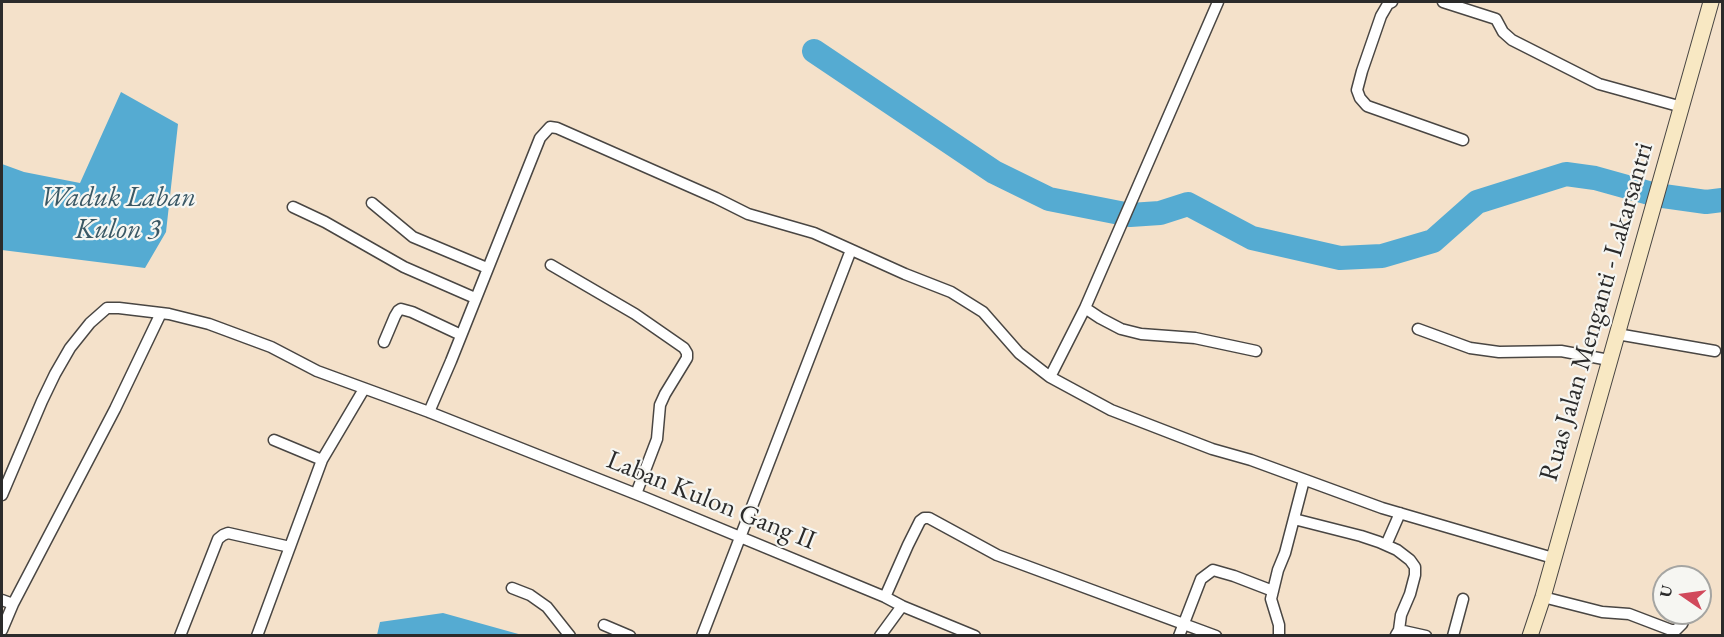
<!DOCTYPE html>
<style>
body{margin:0}
#map{position:relative;width:1724px;height:637px;overflow:hidden;background:#f4e1ca;font-family:"EB Garamond",serif}
canvas{display:block}
.frame{position:absolute;inset:0;border:3px solid #2b2b2b;pointer-events:none}
.north{position:absolute;left:1652px;top:565px;width:60px;height:60px;box-sizing:border-box;background:#f6f6f2;border:2px solid #a5a5a2;border-radius:50%;rotate:283deg;font-size:16px;font-weight:700;line-height:24px;text-align:center;color:#2b2b2b}
.north::after{content:'';display:block;margin:auto;width:21px;height:27px;background:#d1495b;clip-path:polygon(50% 0,100% 100%,50% 72%,0 100%)}
</style>
<div id="map">
<canvas width="1724" height="637"></canvas>
<div class="frame"></div>
<div class="north">U</div>
</div>
<script>
const context = document.querySelector('canvas').getContext('2d');
context.lineJoin = 'round';
function fillPath(path, color) { context.fillStyle = color; context.fill(path, 'evenodd'); }
const poly = rows => new Path2D(rows.map(r => 'M' + r).join(''));
function strokePath(path, color, width, dash) { context.strokeStyle = color; context.lineWidth = width; context.lineCap = dash ? 'butt' : 'round'; context.setLineDash(dash || []); context.stroke(path); }
function drawText(font, color, halo, rows, align = 'center') {
  context.font = font + ' "EB Garamond",serif'; context.lineWidth = 4.5; context.setLineDash([]); context.textBaseline = 'middle'; context.strokeStyle = halo; context.fillStyle = color; for (const [text, x, y, turn = 0] of rows) {
    context.save(); context.translate(x, y); context.rotate((+turn || 0) * Math.PI / 180); context.textAlign = isNaN(turn) ? turn : align; if (halo) context.strokeText(text, 0, 0); context.fillText(text, 0, 0); context.restore();
  }
}
fillPath(poly([
 [121,92,178,124,166,232,145,268,2,250,2,164,24,172,80,183],
 [443,613,522,635,377,635,380,622]
]), '#55abd2');
strokePath(poly([
 [814,51,994,172,1049,199,1130,215,1160,213,1188,204,1252,238,1340,258,1382,256,1433,241,1477,202,1566,174,1595,178,1656,195,1706,202,1722,200]
]), '#55abd2', 24);
const street = poly([
 [1392,2,1388,4,1381,16,1362,71,1357,90,1360,98,1367,106,1463,140],
 [1443,2,1496,19,1503,32,1512,40,1599,84,1682,107],
 [372,203,413,237,487,268],
 [293,207,325,222,404,267,475,298],
 [551,265,635,314,684,348,687,353,687,358,665,394,660,405,657,439,636,494],
 [1085,308,1100,318,1121,329,1141,334,1195,338,1256,351],
 [1418,329,1470,348,1499,352,1561,351,1609,360],
 [1617,334,1715,351],
 [384,342,395,316,398,311,401,309,412,312,461,335],
 [1050,377,1085,308,1218,2],
 [429,412,451,361,540,138,550,127,557,128,716,198,748,214,814,233,905,274,951,292,983,312,1019,353,1050,377,1111,410,1212,449,1251,460,1382,508,1553,558],
 [274,440,322,460],
 [2,495,42,401,55,374,70,348,90,323,107,308,119,308,169,314,209,324,271,347,317,371,429,412,646,498,885,597,902,606,975,636],
 [1294,519,1361,536,1379,542,1397,550,1410,560,1415,567,1415,575,1410,594,1401,615,1399,630],
 [1386,545,1400,513],
 [512,588,530,595,547,607,570,636],
 [885,597,908,545,920,521,924,518,929,518,997,555,1216,636],
 [1543,597,1602,612,1629,614,1671,630,1676,630,1682,624,1687,613],
 [2,600,13,604],
 [604,625,630,636],
 [2,630,13,604,115,409,161,313],
 [1396,635,1399,630,1426,636],
 [180,636,218,539,223,535,228,533,290,547],
 [257,636,322,460,364,389],
 [702,636,851,250],
 [880,636,902,606],
 [1179,636,1201,579,1213,570,1234,576,1273,591],
 [1279,636,1279,625,1271,599,1278,570,1285,553,1304,480],
 [1453,636,1463,599]
]);
const secondary = poly([
 [1530,636,1543,597,1711,2]
]);
strokePath(street, '#494643', 13);
strokePath(secondary, '#494643', 17);
strokePath(street, '#fff', 10);
strokePath(secondary, '#f8e8c3', 15);
drawText('27px', '#2b2b2b', '#f6f6f2', [
 ["Ruas Jalan Menganti - Lakarsantri",1597,312,-74],
 ["Laban Kulon Gang II",711,501,22]
]);
drawText('italic 28px', '#3a5865', '#f6f6f2', [
 ["Waduk Laban",118,198],
 ["Kulon 3",118,230]
]);
</script>
